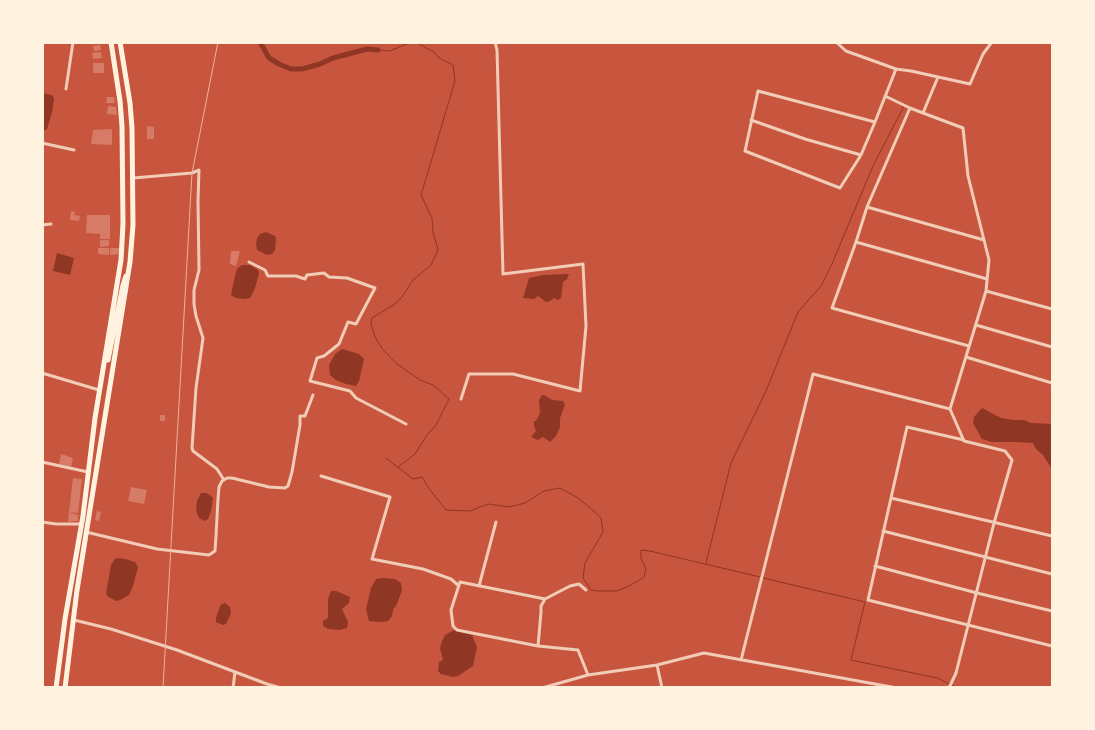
<!DOCTYPE html>
<style>
body{margin:0}
#map{position:relative;width:1095px;height:730px;overflow:hidden;background:#c8553d;font-family:"Public Sans",sans-serif}
canvas{display:block}
.frame{position:absolute;inset:0;border:44px solid #fff3e0;pointer-events:none}
</style>
<div id="map">
<canvas width="1095" height="730"></canvas>
<div class="frame"></div>
</div>
<script>
const context = document.querySelector('canvas').getContext('2d');
context.lineJoin = 'round';
function fillPath(path, color) { context.fillStyle = color; context.fill(path, 'evenodd'); }
const poly = rows => new Path2D(rows.map(r => 'M' + r).join(''));
function strokePath(path, color, width, dash) { context.strokeStyle = color; context.lineWidth = width; context.lineCap = dash ? 'butt' : 'round'; context.setLineDash(dash || []); context.stroke(path); }
fillPath(poly([
 [43,93,51,95,53,96,54,100,52,112,47,129,43,131],
 [266,232,275,236,276,239,275,250,272,254,267,255,257,250,256,243,257,238,260,234],
 [57,253,74,258,70,275,53,271],
 [242,265,250,265,258,270,259,274,254,291,250,298,245,299,236,298,231,295,235,276,237,269],
 [569,274,567,279,563,282,561,298,558,300,554,298,550,301,546,302,538,296,534,299,523,298,529,278,543,275],
 [342,349,359,354,364,359,359,381,356,386,346,384,336,380,330,375,329,365,335,354],
 [542,395,544,395,552,400,563,401,565,405,560,418,560,427,556,436,550,442,543,437,538,440,531,437,536,431,534,426,534,421,536,421,540,413,539,400],
 [982,408,1001,418,1013,420,1024,420,1031,423,1052,424,1052,469,1043,455,1036,449,1033,443,1016,442,992,442,982,439,973,423,974,417],
 [201,493,206,493,210,495,213,498,211,511,208,519,205,521,199,518,196,510,197,501],
 [118,558,125,559,135,562,138,567,133,586,129,595,120,600,116,601,107,596,106,593,111,565,115,559],
 [384,578,395,579,401,583,402,590,397,604,393,610,392,616,388,621,381,622,369,621,366,609,371,588,376,579],
 [331,591,336,591,350,597,349,603,342,609,348,622,347,628,340,630,328,629,323,626,323,621,328,618,328,599],
 [225,603,230,607,231,613,226,624,223,625,216,622,216,618,220,606,222,604],
 [454,630,472,635,477,647,473,666,458,676,453,677,441,674,438,671,439,662,443,660,440,648,442,641,445,635]
]), '#8f3625');
strokePath(poly([
 [378,50,390,51,406,44,417,43,434,52,439,58,453,65,455,81,421,195,432,218,433,232,438,250,431,265,413,280,402,297,395,304,372,318,371,324,375,337,383,350,397,364,420,380,433,385,449,399,436,425,427,435,415,454,398,467],
 [386,458,413,479,422,477,430,490,446,510,470,511,488,504,509,507,525,503,544,491,560,488,578,498,595,512,601,518,603,532,585,563,583,578,591,590,598,591,617,591,631,585,644,577,646,569,641,558,641,550,650,551,760,577],
 [706,563,731,463,766,391,798,312,821,286,832,264,873,166,904,106],
 [763,578,865,602,851,660,937,678,958,688]
]), '#8f3625', 1);
strokePath(poly([
 [260,42,269,58,279,64,291,69,302,69,320,64,333,58,367,49,378,50]
]), '#8f3625', 5);
fillPath(poly([
 [100,45,101,50,94,51,93,46],
 [101,52,102,58,93,59,92,53],
 [93,63,104,63,104,73,93,73],
 [107,97,114,97,115,103,106,103],
 [108,106,116,107,117,115,107,114],
 [147,126,154,127,154,139,147,139],
 [112,129,112,145,91,144,93,130],
 [71,211,75,212,74,215,80,216,79,221,70,220],
 [87,215,110,215,110,239,100,239,100,234,86,233],
 [100,240,109,240,109,246,100,247],
 [98,248,109,248,109,255,98,254],
 [110,248,119,248,119,254,110,255],
 [231,251,240,251,236,266,230,264],
 [160,415,165,415,165,421,160,421],
 [61,454,73,458,71,467,59,464],
 [73,478,82,479,78,513,69,512],
 [131,487,147,490,144,504,128,501],
 [97,511,101,512,99,521,95,520],
 [69,512,78,515,78,521,68,522]
]), '#d67c66');
strokePath(poly([
 [836,42,846,51,896,69,875,122,758,91,745,151,840,188,861,155,875,122],
 [896,69,911,71,970,84,983,54,992,42],
 [938,77,923,113,910,108,867,207,856,242,832,308,969,346],
 [66,89,73,42],
 [885,96,910,108],
 [923,113,963,128,968,176,989,260,986,291],
 [751,120,805,139,861,155],
 [42,143,74,150],
 [133,178,192,173,199,170,198,201,199,270,194,290,194,304,196,316,203,338,196,388,192,448,193,451,217,469,224,480],
 [867,207,984,240],
 [42,225,51,224],
 [856,242,987,279],
 [249,262,265,270,268,276,296,276,305,279,307,275,324,273,329,277,347,278,375,288,356,324,348,322,339,344,324,356,317,358,310,381,350,391,356,398,406,424],
 [976,325,1052,347],
 [966,357,1052,383],
 [42,373,99,390],
 [461,399,469,374,513,374,580,391,586,326,583,264,503,274,497,50,495,42],
 [964,440,907,427,868,600,1052,646],
 [42,462,88,472],
 [321,476,390,497,372,559,423,569,451,579,459,586],
 [891,498,1052,536],
 [42,522,56,524,81,524],
 [883,531,1052,574],
 [86,532,157,549,209,555,215,551,216,536,218,499,219,487,222,481,227,478,232,478,269,487,285,488,288,486,292,472,300,425,300,416,305,416,313,395],
 [875,566,977,593,1052,611],
 [479,586,496,522],
 [545,599,460,582,451,610,453,626,457,630,538,646,578,650,588,675],
 [74,620,111,629,177,650,267,684,281,688],
 [538,646,541,612,541,606,545,599,570,586,579,584,586,590],
 [741,660,813,374,950,409],
 [657,665,662,688],
 [233,688,235,672],
 [542,688,588,675,657,665,704,653,897,688],
 [949,688,956,673,994,523,1012,460,1005,451,964,441,950,409,986,291,1052,309]
]), '#f1ccb7', 3);
strokePath(poly([
 [108,360,123,285,126,276],
 [56,688,65,619,83,516,95,418,121,260,123,224,122,126,120,101,111,42],
 [65,688,77,590,130,262,133,225,132,128,130,103,120,42]
]), '#fff3e0', 5);
strokePath(poly([
 [163,688,192,173,218,42]
]), '#e9b49f', 1);
</script>
